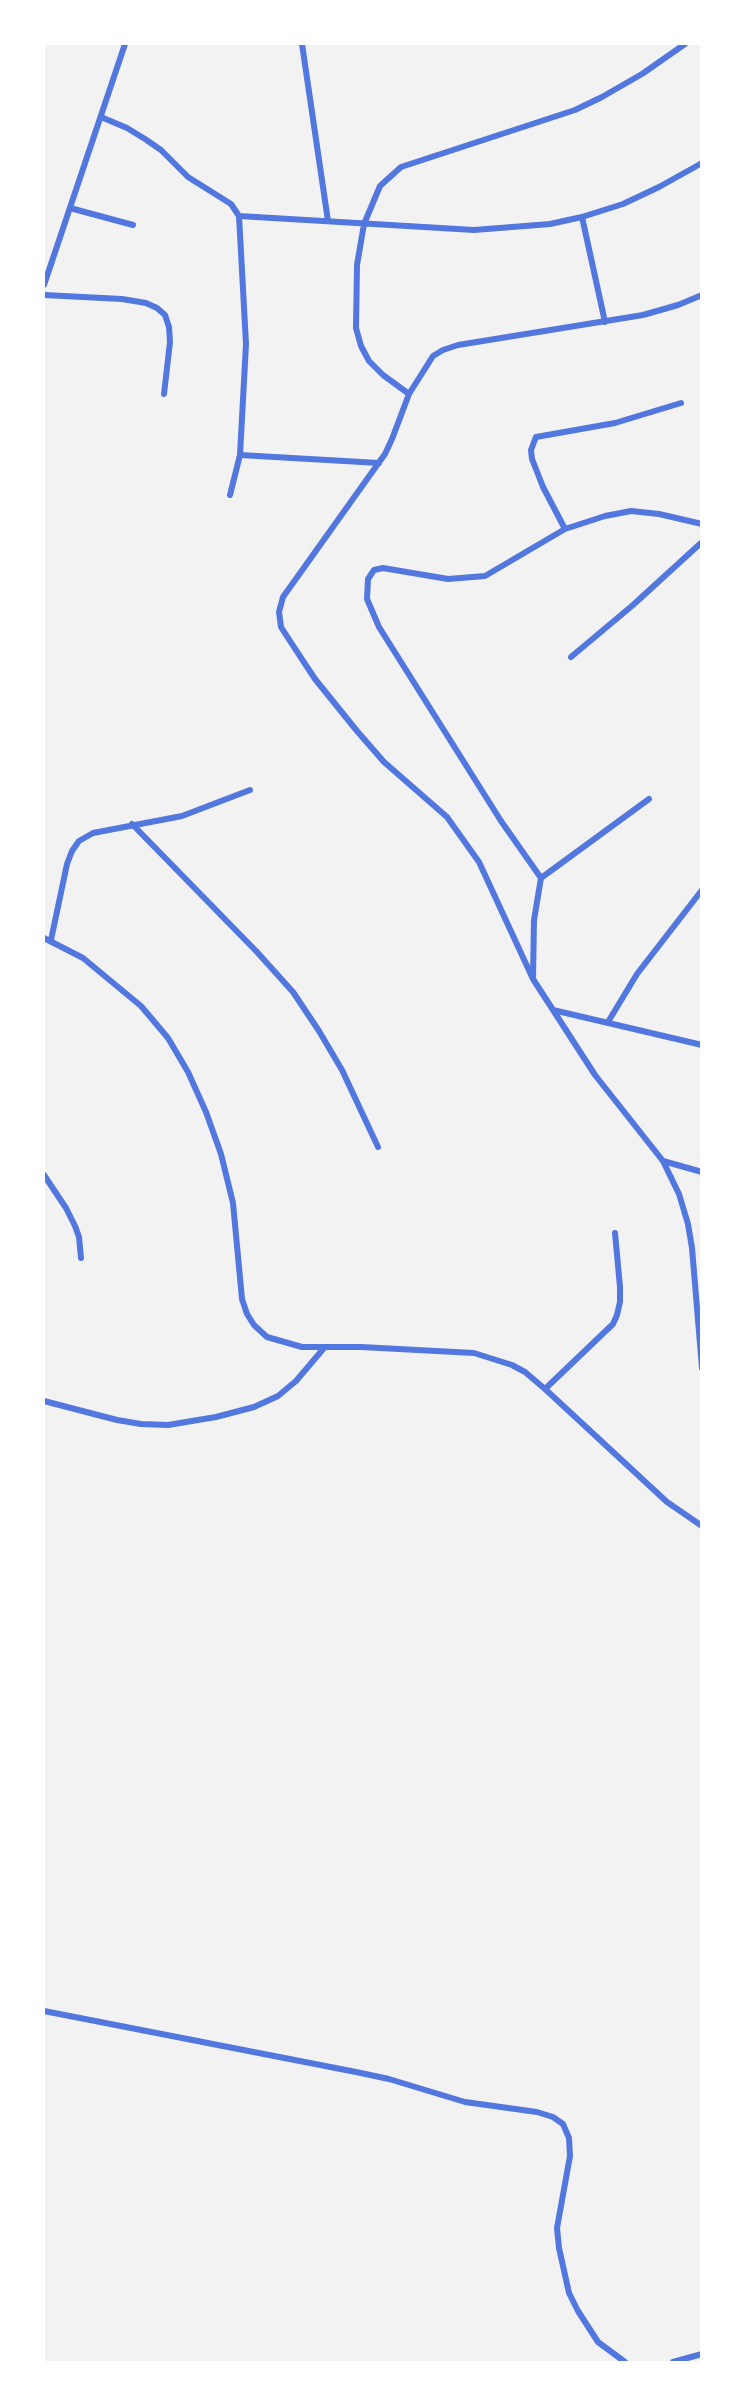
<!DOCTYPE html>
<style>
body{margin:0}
#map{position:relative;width:745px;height:2406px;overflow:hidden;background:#f2f2f2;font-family:"DM Sans",sans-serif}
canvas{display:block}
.frame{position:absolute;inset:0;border:45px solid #fff;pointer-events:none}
</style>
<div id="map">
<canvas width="745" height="2406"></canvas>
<div class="frame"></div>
</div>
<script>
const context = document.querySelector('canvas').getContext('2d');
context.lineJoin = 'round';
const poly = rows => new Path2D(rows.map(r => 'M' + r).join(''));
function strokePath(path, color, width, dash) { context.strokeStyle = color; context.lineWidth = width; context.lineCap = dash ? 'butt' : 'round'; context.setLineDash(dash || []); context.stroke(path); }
strokePath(poly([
 [302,44,328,221],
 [101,117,127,128,145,139,161,150,188,177,231,204,239,216,246,344,240,455,230,495],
 [70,208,133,225],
 [239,216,474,230,550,224,582,217,623,204,659,187,702,163],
 [582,217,605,322],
 [44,285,125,44],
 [44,295,122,299,146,303,157,308,165,315,169,327,170,342,164,394],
 [702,295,678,305,643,315,458,345,443,350,433,356,409,394,392,439,385,454,283,597,279,612,281,627,290,641,315,679,357,731,384,762,447,817,479,862,533,979,595,1075,663,1161,679,1194,688,1224,692,1248,702,1368],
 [409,394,383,375,369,361,361,346,356,328,357,265,364,224,380,186,401,167,575,110,602,97,642,74,685,44],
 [240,455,379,463],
 [565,529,543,487,532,459,531,450,536,437,615,423,681,403],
 [571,657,633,605,702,542],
 [132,824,257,952,293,992,319,1031,342,1070,378,1147],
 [541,878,649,799],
 [44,938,83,958,141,1006,168,1038,188,1072,206,1112,221,1154,233,1203,242,1299,247,1314,254,1325,267,1337,302,1347,361,1347,474,1353,512,1365,525,1372,545,1389,667,1502,702,1526],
 [51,940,67,864,72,851,79,841,93,833,182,816,250,790],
 [533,978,534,920,541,878,501,821,379,627,367,599,368,579,374,570,383,568,448,579,485,576,565,529,605,516,631,511,659,514,702,524],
 [553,1010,702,1045],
 [608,1022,637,974,702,890],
 [663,1161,702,1172],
 [44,1175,66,1208,75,1226,79,1237,81,1258],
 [545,1389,613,1324,617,1315,620,1302,620,1287,615,1233],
 [44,1401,117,1420,141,1424,168,1425,216,1417,254,1407,278,1396,296,1381,324,1348],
 [44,2011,356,2072,389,2079,465,2102,537,2112,553,2117,563,2124,569,2138,570,2156,557,2228,559,2248,569,2293,578,2311,598,2342,625,2362],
 [673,2362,702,2354]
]), '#5277de', 6);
</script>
